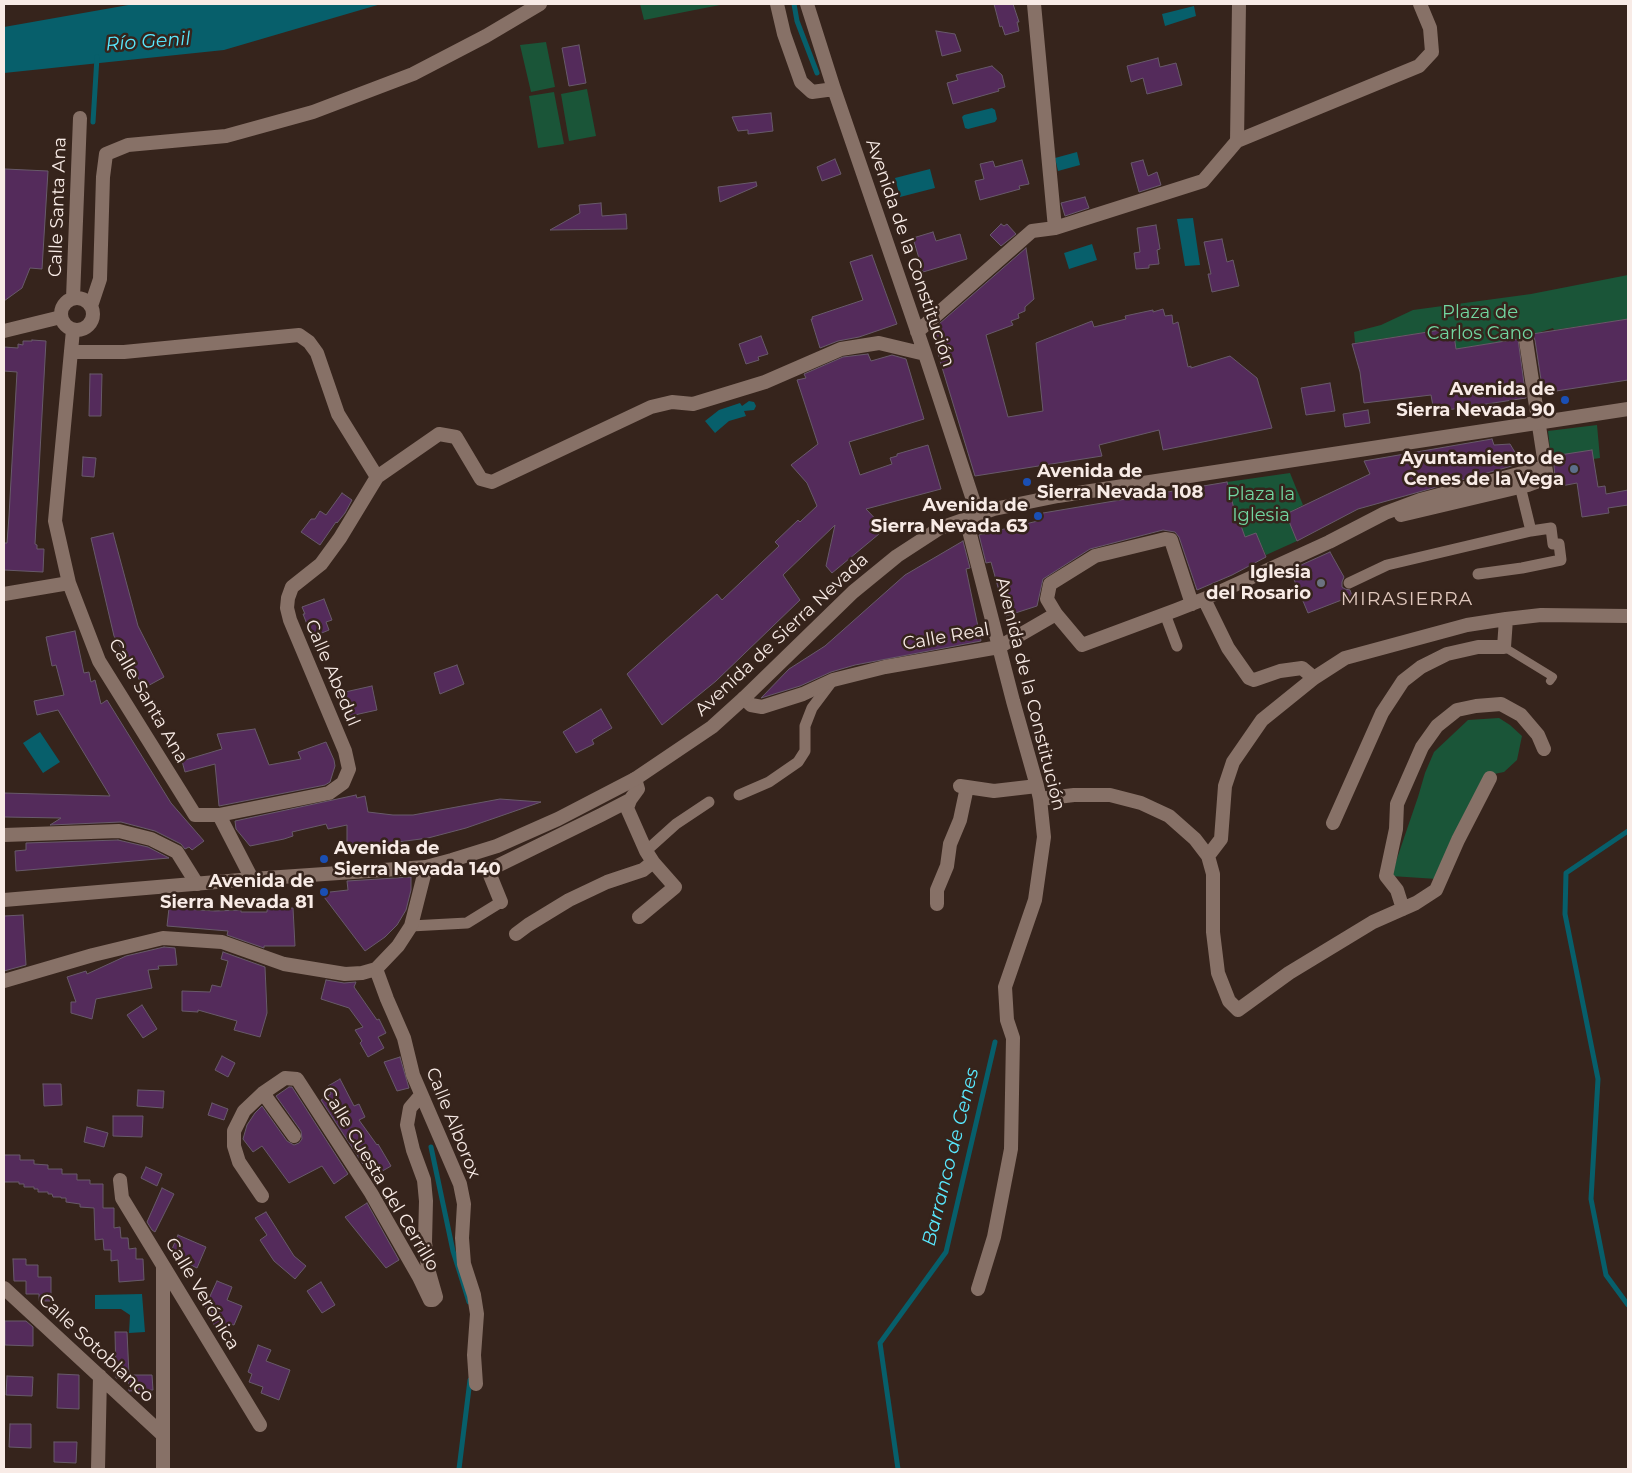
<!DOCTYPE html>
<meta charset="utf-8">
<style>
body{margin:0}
#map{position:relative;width:1632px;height:1473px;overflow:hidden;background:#36241c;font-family:Montserrat,sans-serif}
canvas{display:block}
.frame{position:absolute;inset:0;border:5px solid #f8ebe6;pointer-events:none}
</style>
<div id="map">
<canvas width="1632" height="1473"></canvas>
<div class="frame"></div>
</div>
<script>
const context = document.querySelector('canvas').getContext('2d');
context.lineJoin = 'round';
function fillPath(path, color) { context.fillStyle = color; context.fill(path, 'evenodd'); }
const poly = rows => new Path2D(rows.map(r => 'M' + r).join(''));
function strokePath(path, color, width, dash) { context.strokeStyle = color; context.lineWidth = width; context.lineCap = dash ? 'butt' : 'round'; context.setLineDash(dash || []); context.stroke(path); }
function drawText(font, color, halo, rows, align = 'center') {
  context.font = font + ' Montserrat,sans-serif'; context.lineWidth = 5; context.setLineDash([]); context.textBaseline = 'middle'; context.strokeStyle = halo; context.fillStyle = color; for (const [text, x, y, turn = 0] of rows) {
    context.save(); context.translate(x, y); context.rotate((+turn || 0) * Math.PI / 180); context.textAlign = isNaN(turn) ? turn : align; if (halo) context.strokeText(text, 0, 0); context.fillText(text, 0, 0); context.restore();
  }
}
fillPath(poly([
 [640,4,725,4,644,20],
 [546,42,555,87,531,92,520,45],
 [587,89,596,136,569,141,561,94],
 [554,92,564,144,538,148,529,96],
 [1628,275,1628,319,1554,330,1553,328,1519,339,1455,349,1453,328,1355,343,1354,332,1381,325,1413,310,1531,294],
 [1597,425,1600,458,1593,459,1592,450,1551,457,1548,431],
 [1290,473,1303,505,1286,514,1297,541,1266,555,1256,534,1245,537,1239,520,1237,520,1227,482],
 [1499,718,1510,725,1522,736,1517,760,1504,772,1489,775,1437,879,1391,876,1418,797,1425,773,1434,752,1468,720]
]), '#1a5538');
fillPath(poly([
 [134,4,381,4,224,50,4,73,4,27],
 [1194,6,1196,16,1165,26,1162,14],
 [992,108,995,110,997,119,995,122,968,129,965,128,962,117,964,115],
 [1077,152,1080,165,1058,171,1055,158],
 [930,169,935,188,900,197,895,178],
 [1193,218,1200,265,1185,266,1177,219],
 [1092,244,1097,260,1069,269,1064,253],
 [749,401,754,402,756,406,754,410,744,411,746,416,729,421,715,433,705,421,719,410,740,403,742,406],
 [40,732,60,762,43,773,23,743],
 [142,1294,145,1332,129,1333,130,1315,121,1309,95,1309,95,1295]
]), '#075f6b');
strokePath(poly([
 [794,4,797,21,817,73],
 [93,122,97,57],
 [1628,831,1566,873,1565,914,1598,1079,1591,1199,1606,1275,1628,1305],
 [431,1147,453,1251,469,1302],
 [459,1469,470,1380],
 [898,1469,880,1343,946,1252,995,1042]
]), '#075f6b', 5);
const building = poly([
 [994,4,1013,4,1019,22,1017,22,1019,31,1005,35,1002,26,1000,27,994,4],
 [936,31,955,34,961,51,942,56,936,31],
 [579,45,586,83,569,86,562,48,579,45],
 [1158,58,1160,67,1176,63,1182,85,1147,94,1143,78,1131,82,1127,66,1158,58],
 [992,66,1002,75,1005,87,998,89,999,91,953,104,947,83,958,80,956,75,992,66],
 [771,113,773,131,748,134,748,130,738,131,732,117,771,113],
 [835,159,841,174,822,181,817,167,835,159],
 [1022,160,1029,184,1019,186,1020,189,980,200,975,181,984,179,980,164,993,161,995,167,1022,160],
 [1143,160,1148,176,1157,172,1161,185,1139,192,1131,163,1143,160],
 [5,169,48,171,42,269,30,268,22,288,4,301,5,169],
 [756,182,757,186,720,202,718,187,756,182],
 [1085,197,1089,208,1065,216,1061,203,1085,197],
 [601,203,602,216,626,214,627,229,550,230,580,213,579,205,601,203],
 [1001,224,1004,226,1007,224,1016,234,1001,246,990,235,1001,224],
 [1156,225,1160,249,1157,250,1159,264,1149,265,1149,268,1136,269,1134,253,1140,252,1137,228,1156,225],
 [933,232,936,241,960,234,967,259,923,272,913,238,933,232],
 [1222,239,1227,262,1233,260,1239,286,1212,292,1208,274,1211,274,1204,242,1222,239],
 [1026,248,1034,299,1025,307,1025,311,1018,314,1019,318,1011,321,1013,325,986,335,1008,417,1043,411,1036,343,1092,321,1094,327,1126,319,1125,316,1153,310,1153,312,1163,309,1165,316,1172,315,1173,324,1178,322,1188,367,1191,366,1191,368,1230,356,1257,378,1272,428,1163,450,1159,430,1099,445,1102,456,975,476,931,331,1026,248],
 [872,255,897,324,859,337,838,341,820,348,811,319,813,319,812,317,863,300,850,262,872,255],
 [1628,319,1628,380,1543,393,1535,340,1532,334,1628,319],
 [1453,328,1456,349,1518,339,1526,398,1434,412,1431,395,1364,403,1360,372,1352,344,1453,328],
 [761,336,768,354,758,357,759,360,746,364,739,344,761,336],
 [32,340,46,341,35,544,37,545,37,549,44,549,43,572,4,570,4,543,7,543,9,516,17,372,4,371,4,347,18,348,18,344,23,345,23,341,32,341,32,340],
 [868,354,871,361,892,355,906,359,924,419,849,442,860,475,892,464,890,458,897,456,897,454,928,445,941,489,866,509,885,529,832,573,826,566,835,525,783,575,800,600,716,681,662,725,627,674,717,594,722,600,779,546,775,542,798,520,800,522,817,506,807,483,791,465,818,444,797,380,806,378,804,374,843,357,868,354],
 [90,374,102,374,101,416,89,416,90,374],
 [1330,383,1335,411,1306,415,1301,388,1330,383],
 [1368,410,1370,423,1345,427,1343,414,1368,410],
 [1492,439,1494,445,1510,444,1516,454,1512,466,1358,509,1297,541,1286,514,1370,474,1364,461,1492,439],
 [1592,450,1598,487,1605,486,1606,494,1628,490,1628,505,1608,508,1609,513,1582,517,1577,483,1556,487,1553,456,1592,450],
 [83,457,96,458,94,477,82,476,83,457],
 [1227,482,1237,520,1239,520,1245,537,1256,533,1266,557,1232,575,1197,590,1179,537,1175,532,1163,530,1090,549,1043,579,1037,606,1006,616,991,562,986,563,979,535,1042,520,1043,513,1227,482],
 [342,493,352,500,345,513,337,523,336,522,320,545,301,532,311,519,315,519,320,511,326,515,342,493],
 [113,533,138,626,164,677,144,688,114,636,91,538,113,533],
 [963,541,970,568,966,569,981,641,855,665,831,672,800,686,761,698,789,669,825,646,905,575,963,541],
 [1330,552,1344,577,1342,582,1342,587,1345,589,1350,590,1352,596,1308,613,1290,570,1330,552],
 [324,599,332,620,326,622,329,630,312,637,303,614,305,614,302,607,324,599],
 [75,631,84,673,89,672,91,682,95,680,101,704,107,700,171,803,204,841,192,850,189,847,185,849,181,844,155,831,121,822,50,825,61,818,4,817,4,793,110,796,58,710,37,715,34,701,64,695,56,665,52,666,46,637,75,631],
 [457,665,464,684,440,694,434,673,457,665],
 [372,686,377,710,350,716,345,692,372,686],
 [601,709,612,728,592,740,594,744,576,753,563,732,601,709],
 [255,729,269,765,301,759,298,752,326,742,334,760,335,766,330,782,325,785,219,806,215,764,185,772,182,761,222,749,217,734,255,729],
 [356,795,357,798,365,796,368,812,393,815,413,815,500,799,541,802,466,828,428,838,347,849,347,825,328,829,326,824,292,832,293,836,284,839,250,846,236,829,235,821,356,795],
 [118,840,148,847,169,858,16,871,15,851,26,850,26,843,118,840],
 [411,877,411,890,406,910,397,925,385,937,365,951,321,893,348,890,347,881,411,877],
 [169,908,215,911,241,910,241,912,267,912,267,909,293,908,295,946,264,946,264,948,227,935,228,931,167,926,169,908],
 [23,915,26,965,4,971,4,916,23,915],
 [164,947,175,948,177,965,158,966,159,969,148,970,152,988,96,999,92,1019,71,1013,71,1002,76,1002,67,977,86,971,87,974,126,956,164,947],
 [223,952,265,967,267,1013,260,1037,234,1030,237,1021,198,1010,198,1012,182,1011,182,991,210,992,212,985,221,987,228,961,221,959,223,952],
 [326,980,344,983,356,982,354,987,377,1020,379,1019,386,1033,378,1037,384,1048,368,1057,360,1043,362,1041,355,1030,363,1027,349,1008,321,999,326,980],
 [142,1005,157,1029,143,1038,127,1015,142,1005],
 [222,1056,235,1063,228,1077,215,1070,222,1056],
 [400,1057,409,1088,397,1091,384,1062,400,1057],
 [340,1079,354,1106,359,1104,365,1117,359,1120,377,1145,378,1144,391,1166,374,1176,366,1162,363,1164,321,1100,331,1094,328,1086,340,1079],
 [43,1084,61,1084,62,1105,44,1106,43,1084],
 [289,1087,292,1087,348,1174,334,1184,322,1166,289,1183,262,1146,253,1152,243,1139,247,1125,255,1113,262,1106,287,1141,294,1145,299,1143,302,1139,301,1131,276,1096,289,1087],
 [138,1090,164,1091,163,1108,137,1106,138,1090],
 [212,1103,228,1109,224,1120,208,1115,212,1103],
 [113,1116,143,1116,142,1137,113,1136,113,1116],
 [87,1127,108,1133,104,1147,84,1142,87,1127],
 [4,1155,20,1155,20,1160,34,1160,34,1164,48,1165,48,1169,62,1169,62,1174,77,1174,77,1180,90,1180,90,1184,103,1184,103,1208,114,1208,114,1228,120,1227,121,1238,128,1238,129,1249,136,1248,136,1259,143,1259,144,1280,119,1282,118,1260,111,1261,111,1250,104,1250,103,1239,95,1240,94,1208,80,1207,80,1204,66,1202,66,1198,61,1198,61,1197,53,1197,52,1194,48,1194,48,1192,38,1192,38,1189,34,1189,34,1187,24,1187,24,1184,19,1184,19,1182,4,1182,4,1155],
 [146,1167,162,1174,157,1186,141,1178,146,1167],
 [162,1188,174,1194,155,1232,152,1230,147,1222,162,1188],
 [367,1203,399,1260,386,1268,345,1217,367,1203],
 [266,1212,294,1256,306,1266,295,1279,274,1261,260,1240,267,1235,255,1218,266,1212],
 [178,1235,206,1247,197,1268,174,1257,177,1251,172,1249,178,1235],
 [13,1259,26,1259,26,1265,38,1265,38,1277,51,1277,51,1301,39,1301,39,1294,26,1294,26,1281,14,1281,13,1259],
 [217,1281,232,1287,227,1300,242,1306,234,1325,230,1324,223,1338,209,1317,212,1310,205,1307,217,1281],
 [321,1282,335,1305,322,1313,307,1291,321,1282],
 [5,1321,26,1321,33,1327,33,1346,5,1345,5,1321],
 [115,1332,127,1332,129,1375,152,1375,153,1390,129,1391,128,1378,116,1378,115,1332],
 [258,1345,271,1350,266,1361,290,1370,279,1400,261,1393,263,1387,249,1382,252,1374,248,1372,258,1345],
 [58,1374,79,1375,79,1409,57,1408,58,1374],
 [7,1376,33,1377,32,1396,6,1395,7,1376],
 [10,1424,31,1424,31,1448,9,1447,10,1424],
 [54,1442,77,1442,76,1463,54,1462,54,1442]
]);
fillPath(building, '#542b5b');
strokePath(building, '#685a6a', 1);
strokePath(poly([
 [1504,647,1553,677,1550,681]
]), '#877167', 8);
strokePath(poly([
 [1520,486,1531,531],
 [1349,583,1387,565,1531,531,1551,528,1553,544,1559,544,1561,560,1522,568,1478,574],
 [1165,614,1177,646],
 [739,795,769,782,798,762,805,751,805,726,812,708,833,680],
 [646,851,676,824,709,802],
 [411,926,467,923,501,902]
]), '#877167', 11);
strokePath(poly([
 [777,4,784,34,801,82,812,92,834,89],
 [807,4,834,89,925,354,978,515],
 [1034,4,1055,228],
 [1239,4,1237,141,1419,66,1432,52,1430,28,1420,4],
 '61 314a16 16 0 1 1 32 0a16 16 0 1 1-32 0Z',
 [73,298,80,118],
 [91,306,100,279,103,177,106,154,128,145,226,136,313,112,413,74,486,36,540,4],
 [73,330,55,521,69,583,99,661,195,815,219,815,252,879],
 [4,331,61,317],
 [917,332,1032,231,1055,228,1203,181,1237,141],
 [72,352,124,352,299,335,309,342,317,353,338,414,377,477],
 [1401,515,1528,485,1547,478,1526,341],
 [966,519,1013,701,1037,786,1040,799,1044,837,1035,900,1005,987,1007,1020,1013,1038,1011,1149,994,1237,978,1289],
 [4,594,69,583],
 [1204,599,1228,648,1249,678,1254,680,1280,671,1302,668,1314,678],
 [1192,604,1171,540,1165,539,1095,556,1050,584,1047,599,1056,614,1082,645,1176,610,1204,599,1329,542,1385,513,1420,500,1545,467],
 [744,698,751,705,762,707,803,694,833,680,885,667,999,647,1056,614],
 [960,786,994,791,1037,786],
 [1040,799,1074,795,1110,795,1141,803,1169,816,1195,839,1208,856,1213,874,1213,932,1218,973,1229,1001,1238,1010,1289,973,1373,922,1416,903,1436,890,1458,840,1490,778],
 [219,815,329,793,343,783,349,769,345,751,290,620,287,608,288,598,292,587,321,564,340,538,377,477,439,434,456,437,481,479,492,482,651,407,672,402,693,404,765,382,841,349,879,343,925,354],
 [1333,823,1382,713,1403,681,1421,667,1447,654,1478,647,1504,647,1506,619],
 [4,835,119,831,151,839,177,852,197,884],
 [1208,856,1221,839,1225,786,1233,762,1262,720,1314,678,1345,658,1467,625,1506,619,1541,615,1628,616],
 [501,902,490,875,491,869,601,815,630,800,638,789,635,779],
 [937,904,937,890,947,866,950,844,960,820,967,787],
 [1403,909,1397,890,1386,876,1396,829,1397,804,1422,747,1437,726,1457,710,1476,706,1501,704,1521,715,1538,735,1544,749],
 [639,917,675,887,653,862],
 [516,934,528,925,569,900,607,882,643,870,653,862,646,851,627,808,630,800],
 [376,969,387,999,404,1038,413,1075,460,1184,464,1204,462,1238,464,1264,474,1295,477,1314,474,1355,476,1384],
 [4,981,93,955,163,938,222,942,284,964,345,974,362,973,376,969,398,946,411,926,426,867],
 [263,1093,294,1136],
 [120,1180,122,1198,260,1425],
 [262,1196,239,1162,234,1146,234,1131,244,1111,263,1093,285,1078,297,1079,371,1193,419,1277,430,1300,433,1300,436,1297,428,1269,425,1242,426,1201,424,1180,413,1150,407,1125,410,1108,421,1095],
 [4,1288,163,1435],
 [98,1469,100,1376],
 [163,1469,163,1268]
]), '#877167', 14);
strokePath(poly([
 [4,900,252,879,426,867,452,860,497,846,558,819,635,779,712,727,744,698,853,592,897,556,940,528,994,509,1058,496,1628,409]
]), '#877167', 14);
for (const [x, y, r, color] of [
 [1565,400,5,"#1a4fb4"],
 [1574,469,5,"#5c6f8a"],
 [1027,482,5,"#1a4fb4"],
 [1038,516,5,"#1a4fb4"],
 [1321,583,5,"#6b7280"],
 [324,859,5,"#1a4fb4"],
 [324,892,5,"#1a4fb4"]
]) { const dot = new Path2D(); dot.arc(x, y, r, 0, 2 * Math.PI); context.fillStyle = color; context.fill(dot); strokePath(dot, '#36241c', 2); }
drawText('18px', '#f8ebe6', '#36241c', [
 ["Calle Santa Ana",58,207,-88],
 ["Avenida de la Constitución",910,253,71],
 ["Avenida de Sierra Nevada",782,635,-43],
 ["Calle Real",946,637,-10],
 ["Calle Abedul",332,673,67],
 ["Avenida de la Constitución",1030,694,76],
 ["Calle Santa Ana",148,701,60],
 ["Calle Alborox",453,1123,68],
 ["Calle Cuesta del Cerrillo",380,1179,59],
 ["Calle Verónica",202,1294,59],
 ["Calle Sotoblanco",96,1348,43]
]);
drawText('18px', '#72d7a1', '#36241c', [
 ["Plaza de",1480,313],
 ["Carlos Cano",1480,334],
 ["Plaza la",1261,495],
 ["Iglesia",1261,516]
]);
drawText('bold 18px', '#f8ebe6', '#36241c', [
 ["Avenida de",1555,390],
 ["Sierra Nevada 90",1555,411],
 ["Ayuntamiento de",1564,459],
 ["Cenes de la Vega",1564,480],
 ["Avenida de",1037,472,"left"],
 ["Sierra Nevada 108",1037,493,"left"],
 ["Avenida de",1028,506],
 ["Sierra Nevada 63",1028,527],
 ["Iglesia",1311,573],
 ["del Rosario",1311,594],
 ["Avenida de",334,849,"left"],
 ["Sierra Nevada 140",334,870,"left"],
 ["Avenida de",314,882],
 ["Sierra Nevada 81",314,903]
], 'right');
drawText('italic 19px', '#59e8fe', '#36241c', [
 ["Río Genil",148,42,-4],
 ["Barranco de Cenes",951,1157,-76]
]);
context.letterSpacing = '1px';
drawText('19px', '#e0c8bd', '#36241c', [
 ["MIRASIERRA",1407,599]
]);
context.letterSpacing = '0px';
</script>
